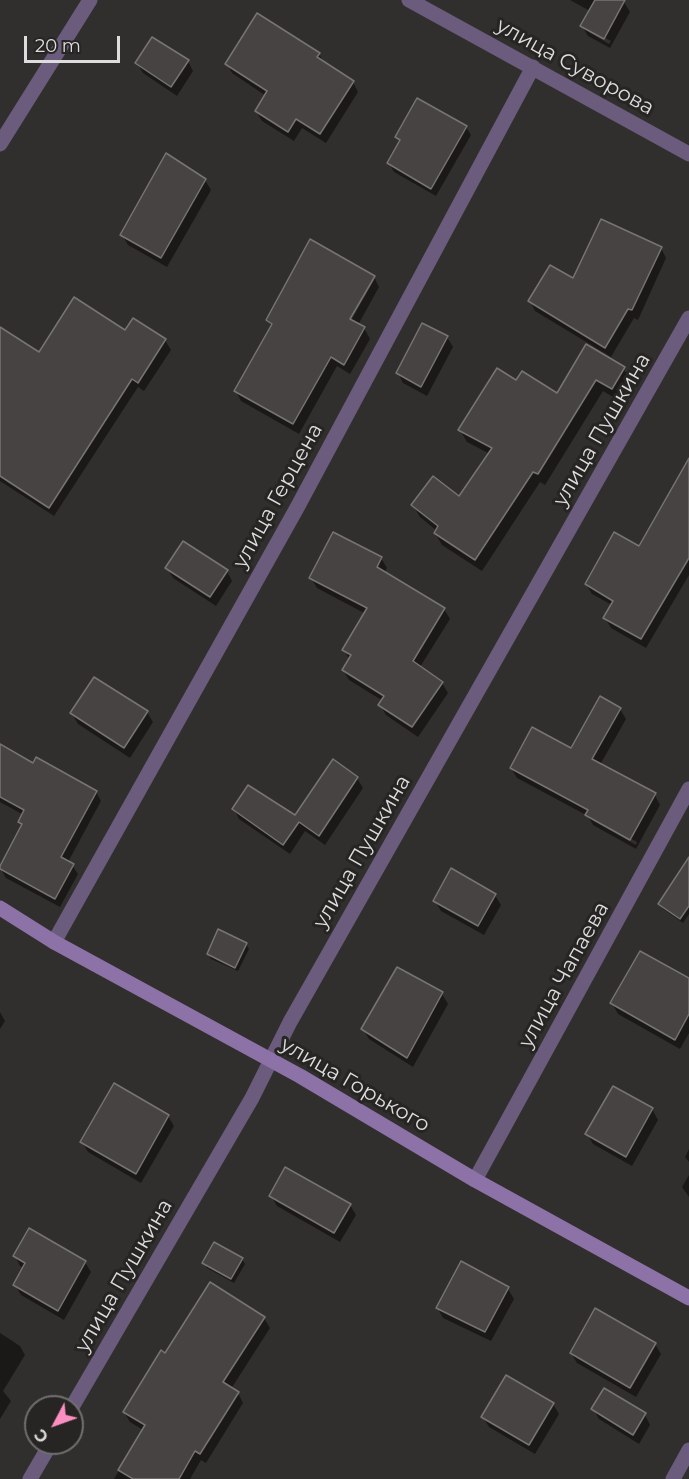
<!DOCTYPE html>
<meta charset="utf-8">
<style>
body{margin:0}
#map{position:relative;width:689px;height:1479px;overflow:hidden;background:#312f2e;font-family:Montserrat,sans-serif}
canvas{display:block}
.north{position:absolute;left:24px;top:1395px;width:60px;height:60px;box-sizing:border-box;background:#272524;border:2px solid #706e6e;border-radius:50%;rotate:229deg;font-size:16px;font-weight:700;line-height:24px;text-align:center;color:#dedcdc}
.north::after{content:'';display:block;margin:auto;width:21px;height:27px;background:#fc8fc1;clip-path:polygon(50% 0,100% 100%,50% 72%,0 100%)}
.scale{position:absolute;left:24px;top:36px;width:96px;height:27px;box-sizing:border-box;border:3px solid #dedcdc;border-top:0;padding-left:8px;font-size:18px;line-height:21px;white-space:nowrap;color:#dedcdc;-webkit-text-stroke:4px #272524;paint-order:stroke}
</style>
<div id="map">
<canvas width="689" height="1479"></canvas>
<div class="north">С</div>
<div class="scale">20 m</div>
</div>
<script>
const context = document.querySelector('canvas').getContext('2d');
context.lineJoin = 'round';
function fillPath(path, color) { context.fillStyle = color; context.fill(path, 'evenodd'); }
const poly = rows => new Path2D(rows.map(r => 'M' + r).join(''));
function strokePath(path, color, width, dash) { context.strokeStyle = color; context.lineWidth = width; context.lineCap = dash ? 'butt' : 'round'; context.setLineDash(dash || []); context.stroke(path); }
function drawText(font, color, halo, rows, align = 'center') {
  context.font = font + ' Montserrat,sans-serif'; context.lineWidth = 6; context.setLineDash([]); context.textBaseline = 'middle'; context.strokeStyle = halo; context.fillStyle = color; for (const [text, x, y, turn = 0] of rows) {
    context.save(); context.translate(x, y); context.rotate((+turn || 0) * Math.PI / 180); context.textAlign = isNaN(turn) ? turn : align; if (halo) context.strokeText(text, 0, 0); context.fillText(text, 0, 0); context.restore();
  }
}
fillPath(poly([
 [570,0,621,0,624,2,630,12,610,48,588,36,582,26,590,11],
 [589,29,611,41,609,44,589,32],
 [319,54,324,63,353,82,358,92,326,143,302,128,294,141,262,121,256,111,266,96,232,73,227,64],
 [188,61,193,71,177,96,143,73,137,63],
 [466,127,471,135,436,196,394,172,389,163,400,143,396,137],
 [205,180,211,190,167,267,128,245,122,235],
 [661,248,666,258,638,320,634,318,611,357,535,311,530,301,574,280],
 [374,277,379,287,358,325,364,328,370,339,350,374,337,366,299,434,241,401,236,391,272,328,268,320],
 [371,280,374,280,348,326,345,325],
 [134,320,165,340,171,350,144,391,138,387,54,516,0,481,0,329,39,355,125,333],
 [447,337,453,347,427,396,403,383,398,373],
 [623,368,630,380,618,400,603,391,545,485,540,482,482,571,442,545,435,533,437,531,420,517,413,505,459,498,490,454,467,442,460,430,517,382,557,395],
 [689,461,689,575,646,648,611,628,605,618,612,605,592,594,586,584,640,548],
 [381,558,387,568,384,573,444,609,450,619,420,667,442,683,448,693,418,737,386,715,380,705,383,701,349,680,343,670,350,660,344,650,366,614,317,588,311,578],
 [167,568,227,571,232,581,216,606,173,578],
 [95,679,147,712,153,722,130,758,78,724,72,714],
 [620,709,626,719,600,765,655,795,660,805,636,849,593,825,588,816,517,778,511,768,571,750],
 [592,817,637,842,636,845,592,820],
 [0,762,33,765,96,792,101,801,68,862,72,865,78,874,60,907,6,878,0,868,22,826,20,822,24,815,0,802],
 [357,778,363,788,325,845,305,831,290,854,239,819,234,809,295,817],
 [689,879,689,914,683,923,662,908,659,904],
 [495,895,501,905,484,935,441,911,435,901],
 [246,944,249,949,238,971,211,959,208,954],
 [689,980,689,1033,680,1049,618,1014,612,1003],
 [442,994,448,1004,413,1067,369,1039,363,1029],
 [0,1012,5,1021,0,1029],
 [652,1109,658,1120,632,1166,593,1144,587,1134],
 [168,1116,174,1126,141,1183,88,1152,82,1142],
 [689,1149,689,1162,685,1157],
 [689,1175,689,1197,682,1187],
 [271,1196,350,1205,356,1215,340,1242,277,1206],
 [15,1256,85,1262,91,1272,64,1320,21,1295,15,1285,24,1268,20,1266],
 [242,1259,245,1264,234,1283,207,1268,204,1263],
 [508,1289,514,1299,491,1341,443,1318,437,1307],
 [264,1318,270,1328,231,1389,238,1393,243,1403,206,1463,201,1460,190,1479,114,1479,143,1430,130,1422,124,1412,166,1355],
 [0,1333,20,1346,25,1355,3,1391,11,1401,0,1419],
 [655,1344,661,1354,636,1397,577,1363,571,1353],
 [553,1404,559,1414,535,1454,489,1427,483,1417],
 [593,1409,645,1415,650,1425,639,1444,599,1419]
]), '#0007');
const building = poly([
 [595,0,625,0,604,39,580,26,595,0],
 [257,13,320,53,317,57,354,81,320,134,296,119,288,132,255,111,267,91,225,64,257,13],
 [152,37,189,60,171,87,135,63,152,37],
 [417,98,467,126,431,189,387,163,400,140,395,137,417,98],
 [166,153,206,179,161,258,120,235,166,153],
 [601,219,662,247,632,310,628,309,605,348,528,301,550,265,573,278,601,219],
 [310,239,375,276,350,319,365,327,344,365,331,357,293,424,234,391,272,324,266,320,310,239],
 [74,297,125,330,133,318,166,339,138,383,132,379,49,508,0,476,0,327,39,352,74,297],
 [422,323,448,336,421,387,396,373,422,323],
 [586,344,625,367,612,389,596,380,538,474,533,472,475,560,434,533,438,526,411,505,433,476,459,496,492,448,458,430,497,368,516,380,522,371,557,393,586,344],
 [689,458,689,558,641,639,603,618,613,601,585,584,614,532,639,546,689,458],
 [333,532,382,557,377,567,445,608,413,661,443,682,412,727,378,705,384,696,342,670,351,655,342,650,367,608,309,578,333,532],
 [183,541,228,570,210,597,165,568,183,541],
 [94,677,148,711,124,748,70,713,94,677],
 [600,696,621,708,592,759,656,793,630,840,585,815,588,810,510,768,532,727,571,748,600,696],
 [0,744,33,763,36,757,97,791,61,857,74,864,55,899,0,869,0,866,22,824,18,822,24,810,0,797,0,744],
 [333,759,358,777,319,836,299,822,283,845,232,809,248,785,295,815,333,759],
 [689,857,689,906,680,919,658,904,689,857],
 [451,868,496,894,478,926,433,901,451,868],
 [218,929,247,943,235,968,207,954,218,929],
 [640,951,689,978,689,1014,675,1040,610,1003,640,951],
 [397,967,443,992,407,1058,361,1029,397,967],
 [114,1083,169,1115,136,1174,80,1142,114,1083],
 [613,1086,653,1108,626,1157,585,1134,613,1086],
 [285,1167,351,1204,334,1233,269,1196,285,1167],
 [29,1228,86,1261,58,1311,13,1285,25,1263,13,1256,29,1228],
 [214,1242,243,1258,231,1279,202,1263,214,1242],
 [461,1261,509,1287,485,1332,436,1308,461,1261],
 [210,1282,265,1317,223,1382,239,1392,200,1454,195,1451,179,1479,133,1479,118,1470,145,1425,123,1412,161,1350,165,1353,210,1282],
 [595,1308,656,1343,630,1388,570,1353,595,1308],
 [506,1375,554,1403,529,1445,481,1417,506,1375],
 [604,1388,646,1413,633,1435,591,1409,604,1388]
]);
fillPath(building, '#464342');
strokePath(building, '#777473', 1.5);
strokePath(poly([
 [409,0,689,154],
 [0,144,90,0],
 [54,942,298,506,533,67],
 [475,1180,689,789],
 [72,1407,252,1098,290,1022,689,318],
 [30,1479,51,1443],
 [673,1479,689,1450]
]), '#6b5b7c', 15);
strokePath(poly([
 [0,908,54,942,300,1076,475,1180,689,1298]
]), '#8d72a7', 15);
drawText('21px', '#dedcdc', '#272524', [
 ["улица Суворова",575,67,29],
 ["улица Пушкина",602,430,-60],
 ["улица Герцена",278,496,-61],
 ["улица Пушкина",362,852,-60],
 ["улица Чапаева",564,975,-61],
 ["улица Горького",355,1085,30],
 ["улица Пушкина",124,1276,-60]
]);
</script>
